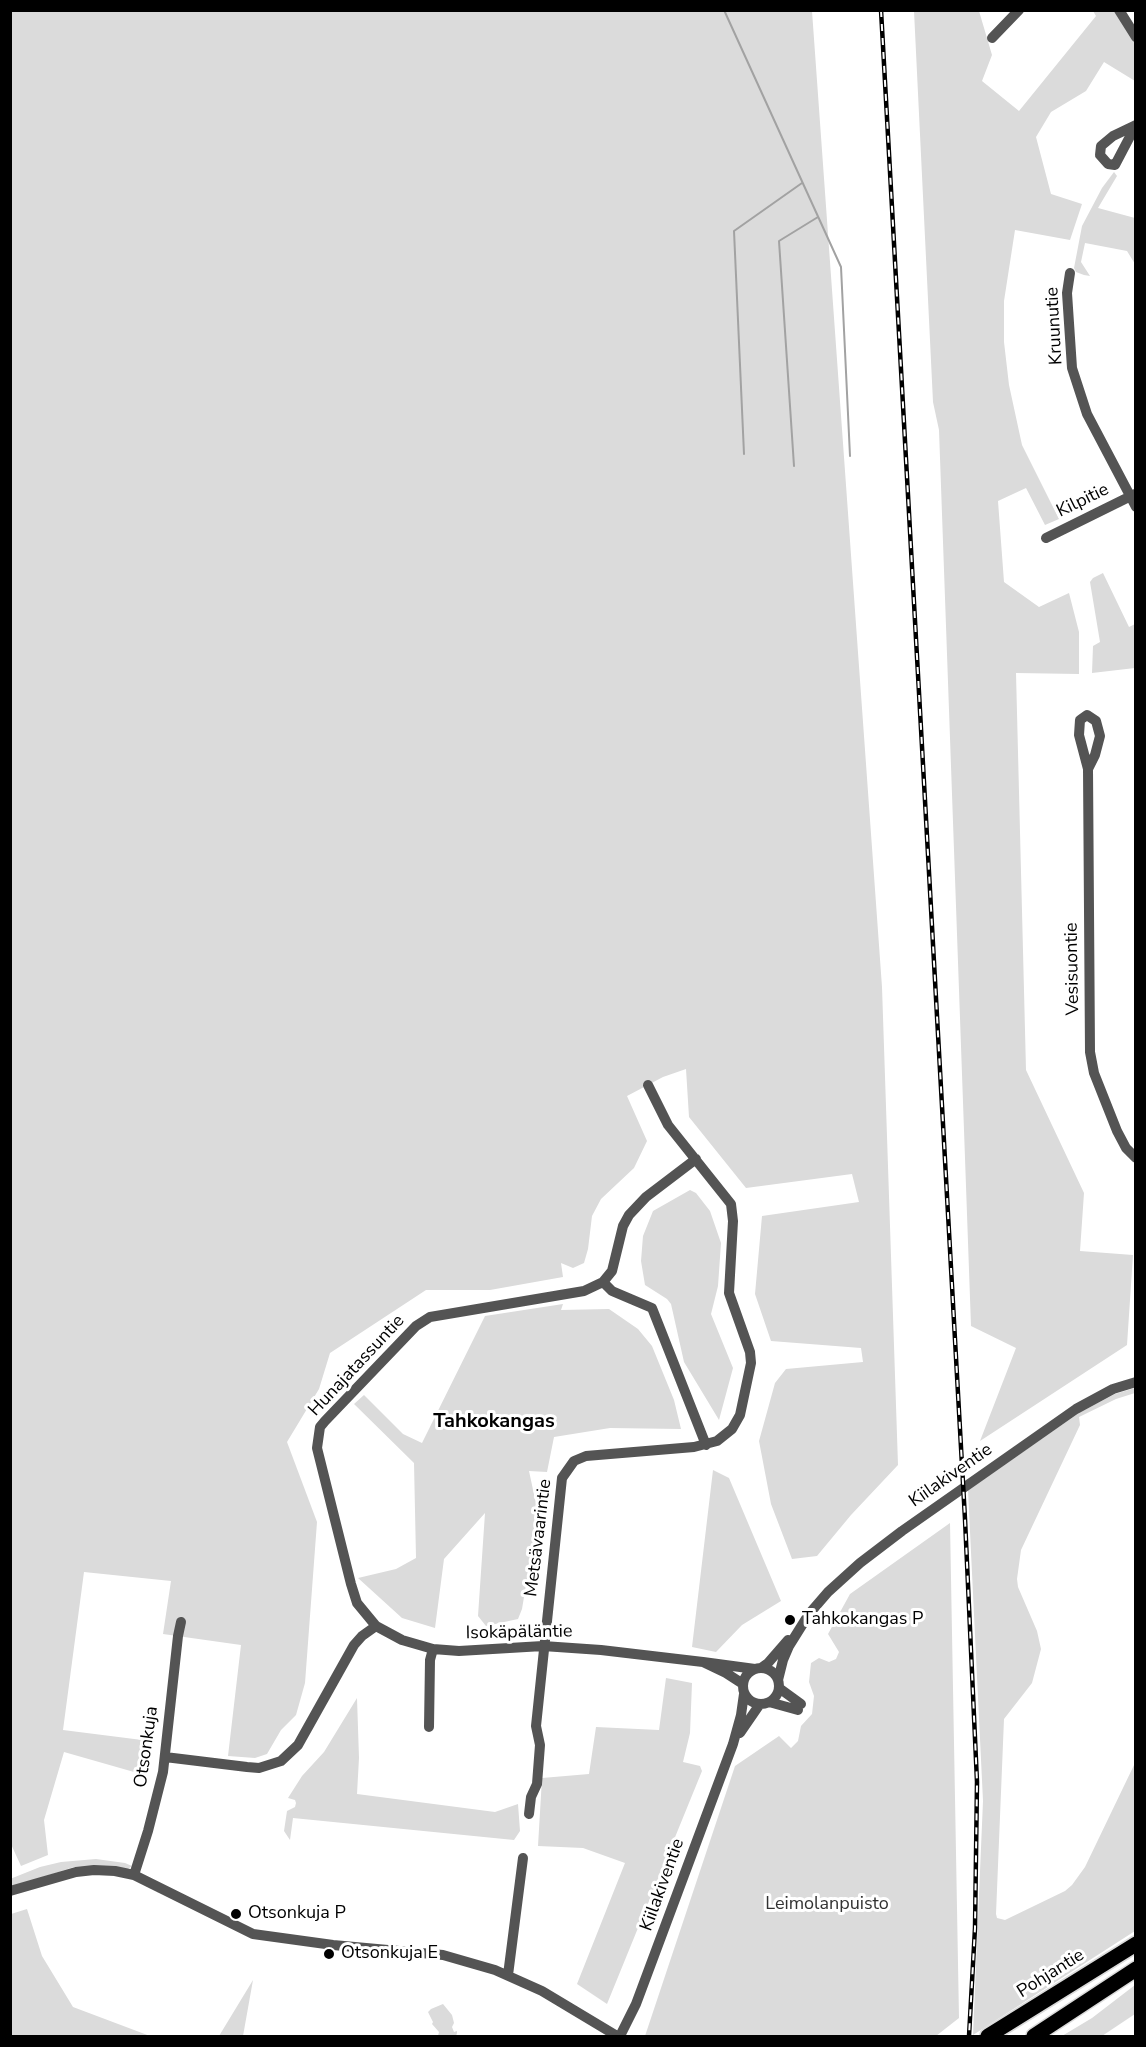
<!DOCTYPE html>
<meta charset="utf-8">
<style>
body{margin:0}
#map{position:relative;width:1146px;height:2047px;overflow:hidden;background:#fff;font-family:"Nunito Sans",sans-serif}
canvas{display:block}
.frame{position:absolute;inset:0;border:12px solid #000;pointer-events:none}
</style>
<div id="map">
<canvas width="1146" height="2047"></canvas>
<div class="frame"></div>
</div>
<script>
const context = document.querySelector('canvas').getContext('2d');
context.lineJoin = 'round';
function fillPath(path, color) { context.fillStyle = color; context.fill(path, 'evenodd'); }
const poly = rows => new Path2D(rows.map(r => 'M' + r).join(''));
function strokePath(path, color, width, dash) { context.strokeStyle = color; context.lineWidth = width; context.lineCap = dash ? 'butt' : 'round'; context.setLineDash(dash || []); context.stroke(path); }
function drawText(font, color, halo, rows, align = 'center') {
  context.font = font + ' "Nunito Sans",sans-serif'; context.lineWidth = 6; context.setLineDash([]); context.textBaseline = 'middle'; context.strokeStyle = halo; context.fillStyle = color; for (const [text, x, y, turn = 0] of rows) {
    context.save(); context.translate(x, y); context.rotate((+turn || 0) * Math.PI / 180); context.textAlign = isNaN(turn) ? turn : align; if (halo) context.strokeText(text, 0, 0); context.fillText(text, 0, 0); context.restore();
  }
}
fillPath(poly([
 [10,11,812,11,882,987,898,1465,851,1515,817,1556,792,1559,771,1504,759,1441,775,1383,786,1369,863,1362,861,1348,771,1341,755,1294,762,1216,859,1202,852,1174,746,1188,689,1117,686,1069,663,1077,627,1096,647,1141,634,1168,601,1199,592,1216,588,1249,584,1263,573,1268,561,1263,563,1277,490,1290,426,1290,330,1353,319,1389,287,1442,317,1522,305,1683,296,1715,281,1730,267,1754,255,1758,228,1756,241,1645,163,1634,171,1581,84,1572,63,1730,150,1741,148,1776,64,1752,44,1820,48,1855,21,1866,10,1842],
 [914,11,979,11,992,55,982,81,1019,111,1096,16,1093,11,1114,11,1136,43,1135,81,1104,62,1086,91,1051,112,1036,137,1051,194,1082,204,1070,240,1015,230,1004,301,1004,342,1009,385,1022,445,1059,519,1045,525,1026,488,998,501,1004,582,1039,607,1069,593,1079,632,1079,674,1016,673,1026,1070,1084,1193,1080,1251,1133,1255,1127,1345,980,1441,1016,1348,971,1326,939,430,933,402],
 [1114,172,1117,176,1098,208,1135,218,1135,264,1127,251,1085,243,1081,262,1090,276,1084,275,1076,272,1074,268,1082,226,1102,188],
 [1103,573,1129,627,1135,624,1135,668,1092,673,1093,646,1100,642,1090,582,1093,578],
 [690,1190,696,1193,710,1211,721,1243,718,1286,711,1314,733,1368,719,1420,684,1362,671,1304,667,1299,645,1285,641,1261,643,1236,653,1211],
 [563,1304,561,1310,609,1309,638,1329,652,1346,674,1400,681,1429,610,1428,554,1437,547,1472,529,1471,538,1513,522,1609,518,1619,486,1626,478,1616,485,1513,444,1559,435,1628,402,1618,358,1578,396,1569,416,1558,414,1463,354,1404,364,1395,403,1434,422,1443,485,1316],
 [1135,1388,1135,1393,1116,1399,1079,1417,1080,1425,1021,1550,1017,1579,1018,1587,1037,1631,1041,1649,1032,1683,1004,1719,996,1914,997,1918,1005,1920,1065,1891,1072,1885,1085,1867,1135,1763,1135,1931,973,2035,983,1801,968,1490,1079,1413,1115,1394],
 [713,1470,729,1478,781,1601,742,1625,716,1652,692,1647],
 [950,1523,959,2018,936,2036,645,2036,735,1766,779,1736,791,1748,798,1741,801,1726,812,1714,814,1696,809,1682,811,1663,819,1658,829,1662,836,1659,839,1652,828,1634,850,1594],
 [666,1678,692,1683,690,1733,683,1762,700,1766,702,1771,607,2004,577,1984,625,1863,583,1848,538,1846,542,1778,589,1774,596,1727,659,1730],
 [357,1698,359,1758,357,1794,495,1812,518,1804,520,1831,514,1840,293,1818,290,1840,284,1831,287,1811,295,1807,296,1803,295,1800,288,1798,302,1776,324,1752],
 [96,1859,125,1863,132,1866,128,1869,74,1867,11,1887,10,1879,40,1867,61,1862],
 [27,1909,42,1956,73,2007,150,2036,11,2036,11,1914],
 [253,1980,243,2036,219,2036],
 [1135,1985,1135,2014,1102,2036,1062,2036,1092,2018],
 [443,2004,452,2015,454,2023,452,2027,454,2032,457,2031,457,2033,456,2036,438,2036,439,2032,432,2024,433,2022,428,2012,431,2009]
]), '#dbdbdb');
strokePath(poly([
 [724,10,841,267,850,456],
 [744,454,734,231,802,183],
 [794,466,779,241,818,217]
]), '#a2a2a2', 2);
const highway = poly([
 [988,2036,1136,1944],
 [1034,2036,1136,1969]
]);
strokePath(highway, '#dbdbdb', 18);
strokePath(poly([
 [1119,10,1136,37],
 [992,38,1019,10],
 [1136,125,1115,165,1108,164,1100,155,1101,146,1113,136,1136,125],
 [1070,273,1067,293,1072,368,1087,414,1136,507],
 [1046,538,1135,494],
 [1088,769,1095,755,1100,736,1096,721,1087,715,1080,720,1079,735,1088,769,1090,1052,1094,1073,1117,1131,1126,1148,1136,1158],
 [696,1159,646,1197,629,1215,623,1226,612,1271,603,1282,584,1291,430,1317,416,1326,325,1421,320,1427,317,1448,351,1584,357,1603,376,1626,402,1640,433,1649,459,1651,543,1646,601,1650,703,1662],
 [603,1282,612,1291,652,1308,706,1445],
 '743 1686a18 18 0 1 1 36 0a18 18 0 1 1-36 0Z',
 [761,1668,768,1663,788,1640],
 [778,1680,783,1660,789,1646,809,1614,828,1592,860,1563,902,1531,1076,1409,1113,1389,1136,1382],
 [743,1684,726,1673,703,1662,755,1669],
 [779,1688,801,1704],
 [769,1702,798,1710],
 [429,1727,430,1660,433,1649],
 [740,1733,760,1704],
 [165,1757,247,1767,259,1768,281,1761,298,1745,354,1645,362,1636,376,1626],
 [529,1814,531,1797,537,1784,540,1745,536,1726,562,1478,574,1461,586,1456,694,1447,717,1441,732,1429,740,1415,751,1363,750,1352,729,1293,733,1221,731,1204,668,1125,648,1085],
 [134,1875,148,1831,163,1772,178,1636,181,1622],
 [10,1891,76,1872,94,1870,115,1871,134,1875,253,1934,333,1945,443,1955,495,1970,542,1991,617,2036],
 [508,1975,523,1858],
 [620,2036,636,2004,733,1744,741,1715,744,1694]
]), '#545454', 10);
strokePath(highway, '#000', 15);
const rail = poly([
 [881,10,965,1519,977,1782,975,1928,969,2036]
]);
strokePath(rail, '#000', 4.5);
strokePath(rail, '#fff', 2, [7]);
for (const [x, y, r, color] of [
 [790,1620,6,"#000"],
 [236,1914,6,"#000"],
 [329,1954,6,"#000"]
]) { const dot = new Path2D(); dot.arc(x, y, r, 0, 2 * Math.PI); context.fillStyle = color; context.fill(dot); strokePath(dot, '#fff', 2); }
drawText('18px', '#000', '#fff', [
 ["Kruunutie",1055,326,-93],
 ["Kilpitie",1083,501,-26],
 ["Vesisuontie",1073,969,-91],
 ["Hunajatassuntie",357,1366,-47],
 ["Kiilakiventie",951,1476,-35],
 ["Metsävaarintie",539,1538,-83],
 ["Isokäpäläntie",519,1633,-1],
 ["Otsonkuja",147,1747,-82],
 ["Kiilakiventie",663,1885,-70],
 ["Pohjantie",1051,1974,-32]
]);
drawText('18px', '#000', '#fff', [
 ["Tahkokangas P",802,1620],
 ["Otsonkuja P",248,1914],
 ["Otsonkuja E",341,1954]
], 'left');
drawText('18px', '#323232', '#fff', [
 ["Leimolanpuisto",827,1905]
]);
drawText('bold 20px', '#000', '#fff', [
 ["Tahkokangas",494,1422]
]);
</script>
